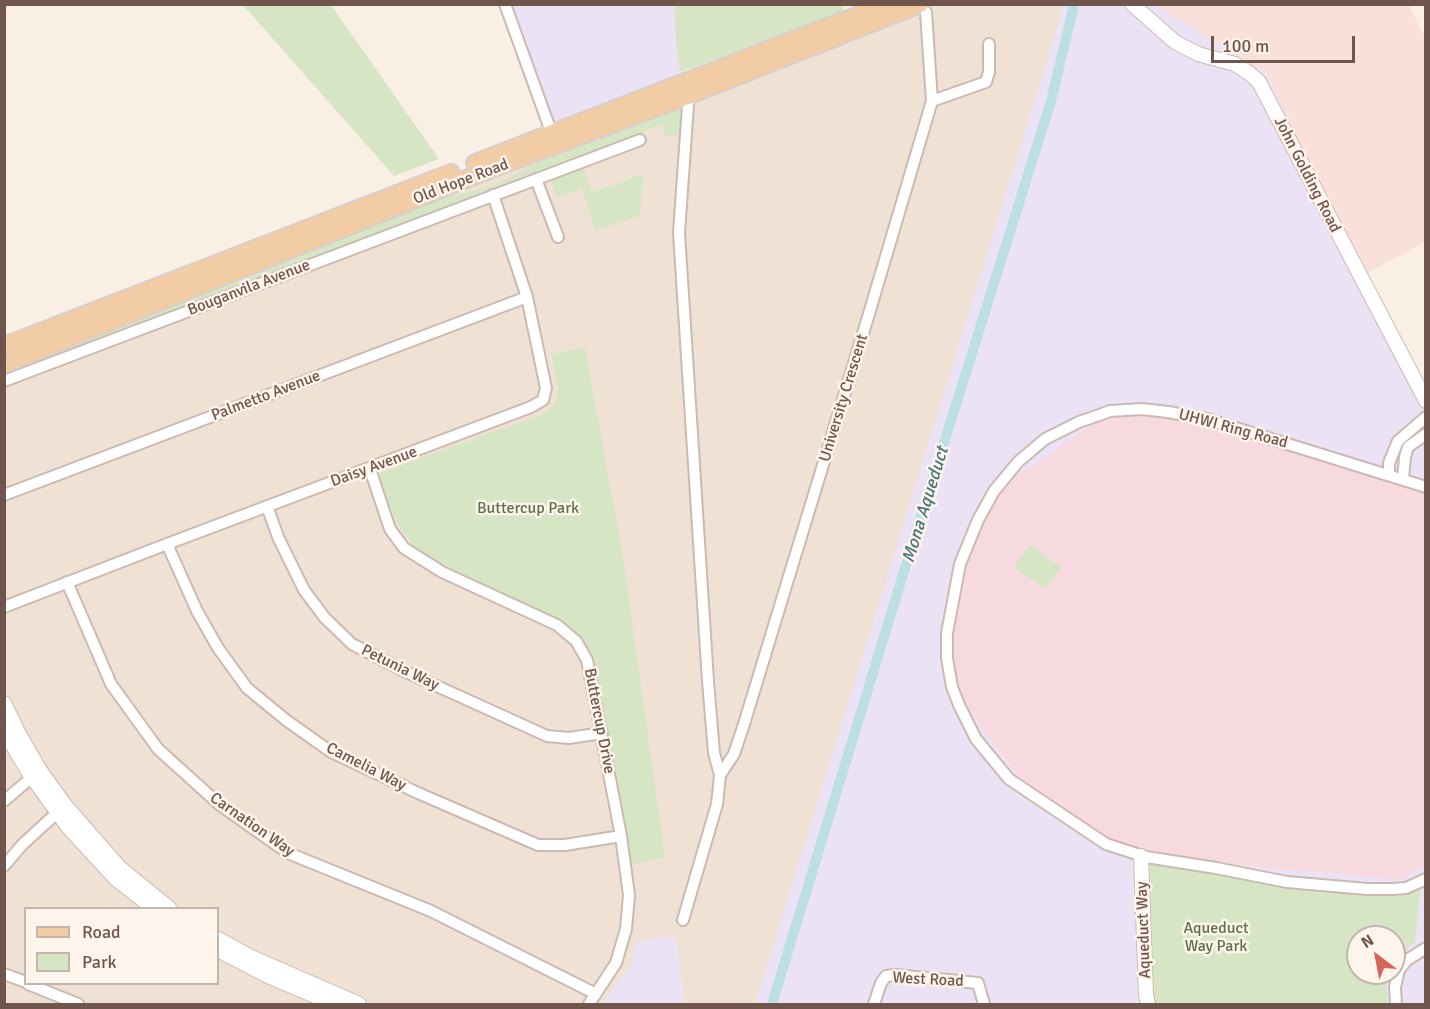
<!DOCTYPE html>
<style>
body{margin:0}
#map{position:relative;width:1430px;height:1009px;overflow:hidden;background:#faefe5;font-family:Signika,sans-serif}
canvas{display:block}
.frame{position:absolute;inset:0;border:6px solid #70554d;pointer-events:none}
.legend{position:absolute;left:24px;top:907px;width:195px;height:78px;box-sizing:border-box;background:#fdf4eb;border:2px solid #c5b4ac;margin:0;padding:8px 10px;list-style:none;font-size:18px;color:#70554d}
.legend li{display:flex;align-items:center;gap:12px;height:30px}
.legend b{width:30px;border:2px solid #c5b4ac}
.north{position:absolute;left:1346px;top:925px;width:60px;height:60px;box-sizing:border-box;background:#fdf4eb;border:2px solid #c5b4ac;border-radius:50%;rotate:328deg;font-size:16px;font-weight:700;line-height:24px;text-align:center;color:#70554d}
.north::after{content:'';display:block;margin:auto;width:21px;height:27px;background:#d76557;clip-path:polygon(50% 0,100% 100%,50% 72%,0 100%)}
.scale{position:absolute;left:1211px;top:36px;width:144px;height:27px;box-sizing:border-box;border:3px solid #70554d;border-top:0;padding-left:8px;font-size:18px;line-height:21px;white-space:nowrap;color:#70554d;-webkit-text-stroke:4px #fdf4eb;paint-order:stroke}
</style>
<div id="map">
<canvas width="1430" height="1009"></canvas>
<div class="frame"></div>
<ul class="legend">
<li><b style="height:8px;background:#f1cca5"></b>Road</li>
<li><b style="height:16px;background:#d6e6c5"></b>Park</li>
</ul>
<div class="north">N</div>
<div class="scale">100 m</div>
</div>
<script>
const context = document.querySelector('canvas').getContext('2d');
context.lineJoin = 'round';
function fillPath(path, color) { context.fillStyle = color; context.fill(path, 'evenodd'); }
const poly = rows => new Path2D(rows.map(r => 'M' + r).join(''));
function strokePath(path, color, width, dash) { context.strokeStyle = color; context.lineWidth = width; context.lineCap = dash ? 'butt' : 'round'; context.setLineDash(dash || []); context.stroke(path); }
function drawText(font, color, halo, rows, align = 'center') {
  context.font = font + ' Signika,sans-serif'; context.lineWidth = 5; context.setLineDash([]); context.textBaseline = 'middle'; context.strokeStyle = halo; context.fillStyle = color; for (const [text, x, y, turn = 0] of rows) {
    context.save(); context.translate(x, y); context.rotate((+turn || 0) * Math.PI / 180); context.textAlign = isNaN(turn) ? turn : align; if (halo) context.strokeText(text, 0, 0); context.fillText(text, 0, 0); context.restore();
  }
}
fillPath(poly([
 [924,4,1068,5,763,1004,5,1004,5,364],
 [26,908,218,908,218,984,26,984]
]), '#f0e1d5');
fillPath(poly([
 [1132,5,1409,5,1425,38,1425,242,1360,277]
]), '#f9e0da');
fillPath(poly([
 [517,4,842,4,845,13,680,72,664,81,555,123,513,6],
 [1064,5,1156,5,1268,75,1358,270,1425,391,1425,1004,755,1004],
 [1358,937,1394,937,1394,973,1358,973],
 [676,935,684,1004,602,1004,632,964,636,942]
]), '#ece2f6');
fillPath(poly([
 [1112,412,1169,414,1425,493,1425,865,1400,880,1141,856,1032,794,952,687,947,658,956,585,994,491]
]), '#f6dae0');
fillPath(poly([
 [243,5,331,5,439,159,394,176],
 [674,5,842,5,845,13,680,72,676,43],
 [679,108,684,111,684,136,676,134,667,137,661,125,5,376,5,373,30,364,51,350,450,196,484,188,510,178,526,167],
 [582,166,592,192,643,174,640,216,596,231,582,188,557,197,550,178],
 [585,347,623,558,665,857,630,865,594,666,587,650,574,632,560,621,451,568,415,548,399,526,378,478,382,472,548,412,556,400,558,390,551,354],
 [1030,545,1061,567,1045,589,1014,567],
 [1145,860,1260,881,1421,886,1415,942,1394,960,1394,937,1358,937,1358,973,1388,973,1386,981,1388,1004,1151,1004]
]), '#d6e6c5');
strokePath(poly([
 [772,1004,908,558,1051,101,1074,5]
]), '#bce0e1', 10);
const minor = poly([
 [505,4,553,137],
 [932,101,986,82,989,72,989,44],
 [536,179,558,237],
 [4,381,640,140],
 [370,469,390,529,404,548,442,572,557,625,576,641,587,660,621,836,629,895,626,929,616,963,589,1004],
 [1389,474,1389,463,1398,441,1426,417],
 [1403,478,1405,457,1408,447,1426,434],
 [1426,487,1207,419,1168,412,1142,409,1110,411,1102,414,1079,422,1045,439,1018,462,994,491,978,520,960,564,947,633,947,658,952,687,959,705,976,739,1009,779,1106,844,1146,857,1216,868,1287,882,1367,889,1393,889,1406,888,1426,879],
 [4,495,527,297],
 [267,506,278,537,304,590,325,618,352,644,406,672,547,736,569,738,602,733],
 [167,544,197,611,218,648,247,688,286,720,331,752,418,793,538,845,565,845,621,836],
 [67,582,111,684,158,749,220,805,288,853,431,911,596,994],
 [4,607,167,544,531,407,543,400,546,388,527,297,493,195],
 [720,775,734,754,744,724,868,317,932,101,926,12],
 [4,801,32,777],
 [4,866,22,845,61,809],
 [683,920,717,804,720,775,714,753,708,681,679,233,689,91],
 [4,974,26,982],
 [28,984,78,1004],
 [874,1004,881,983,886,976,895,975,978,983,984,1004],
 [1396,1004,1395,987,1399,970,1407,960,1426,948]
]);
const tertiary = poly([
 [1132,4,1175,42,1198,54,1235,64,1249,73,1259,82,1426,401],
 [4,703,19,734,39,769,65,805,120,868,169,908],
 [4,731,29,773,68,827,116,879,153,908],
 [1141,856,1146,995,1148,1004],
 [218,939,251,957,359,1004],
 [218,950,268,976,334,1004]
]);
const primary = poly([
 [475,163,887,4],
 [4,346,451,173],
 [4,364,486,171,690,95,920,4]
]);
strokePath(minor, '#ccb9b0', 14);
strokePath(tertiary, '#ccb9b0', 16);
strokePath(primary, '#d7cfcd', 20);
strokePath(minor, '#fff', 10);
strokePath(tertiary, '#fff', 14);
strokePath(primary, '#f1cca5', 16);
drawText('16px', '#70554d', '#fdf4eb', [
 ["John Golding Road",1307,175,63],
 ["Old Hope Road",461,182,-21],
 ["Bouganvila Avenue",249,288,-21],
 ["Palmetto Avenue",266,396,-21],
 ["University Crescent",844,398,-73],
 ["UHWI Ring Road",1233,429,15],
 ["Daisy Avenue",374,467,-20],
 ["Petunia Way",400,668,26],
 ["Buttercup Drive",599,721,79],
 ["Camelia Way",366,767,27],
 ["Carnation Way",252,825,35],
 ["Aqueduct Way",1144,930,-92],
 ["West Road",928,980,3]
]);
drawText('16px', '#5a7447', '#fdf4eb', [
 ["Buttercup Park",528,509],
 ["Aqueduct",1216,929],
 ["Way Park",1216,947]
]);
drawText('italic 18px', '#46777b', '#fdf4eb', [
 ["Mona Aqueduct",926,505,-73]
]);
</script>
